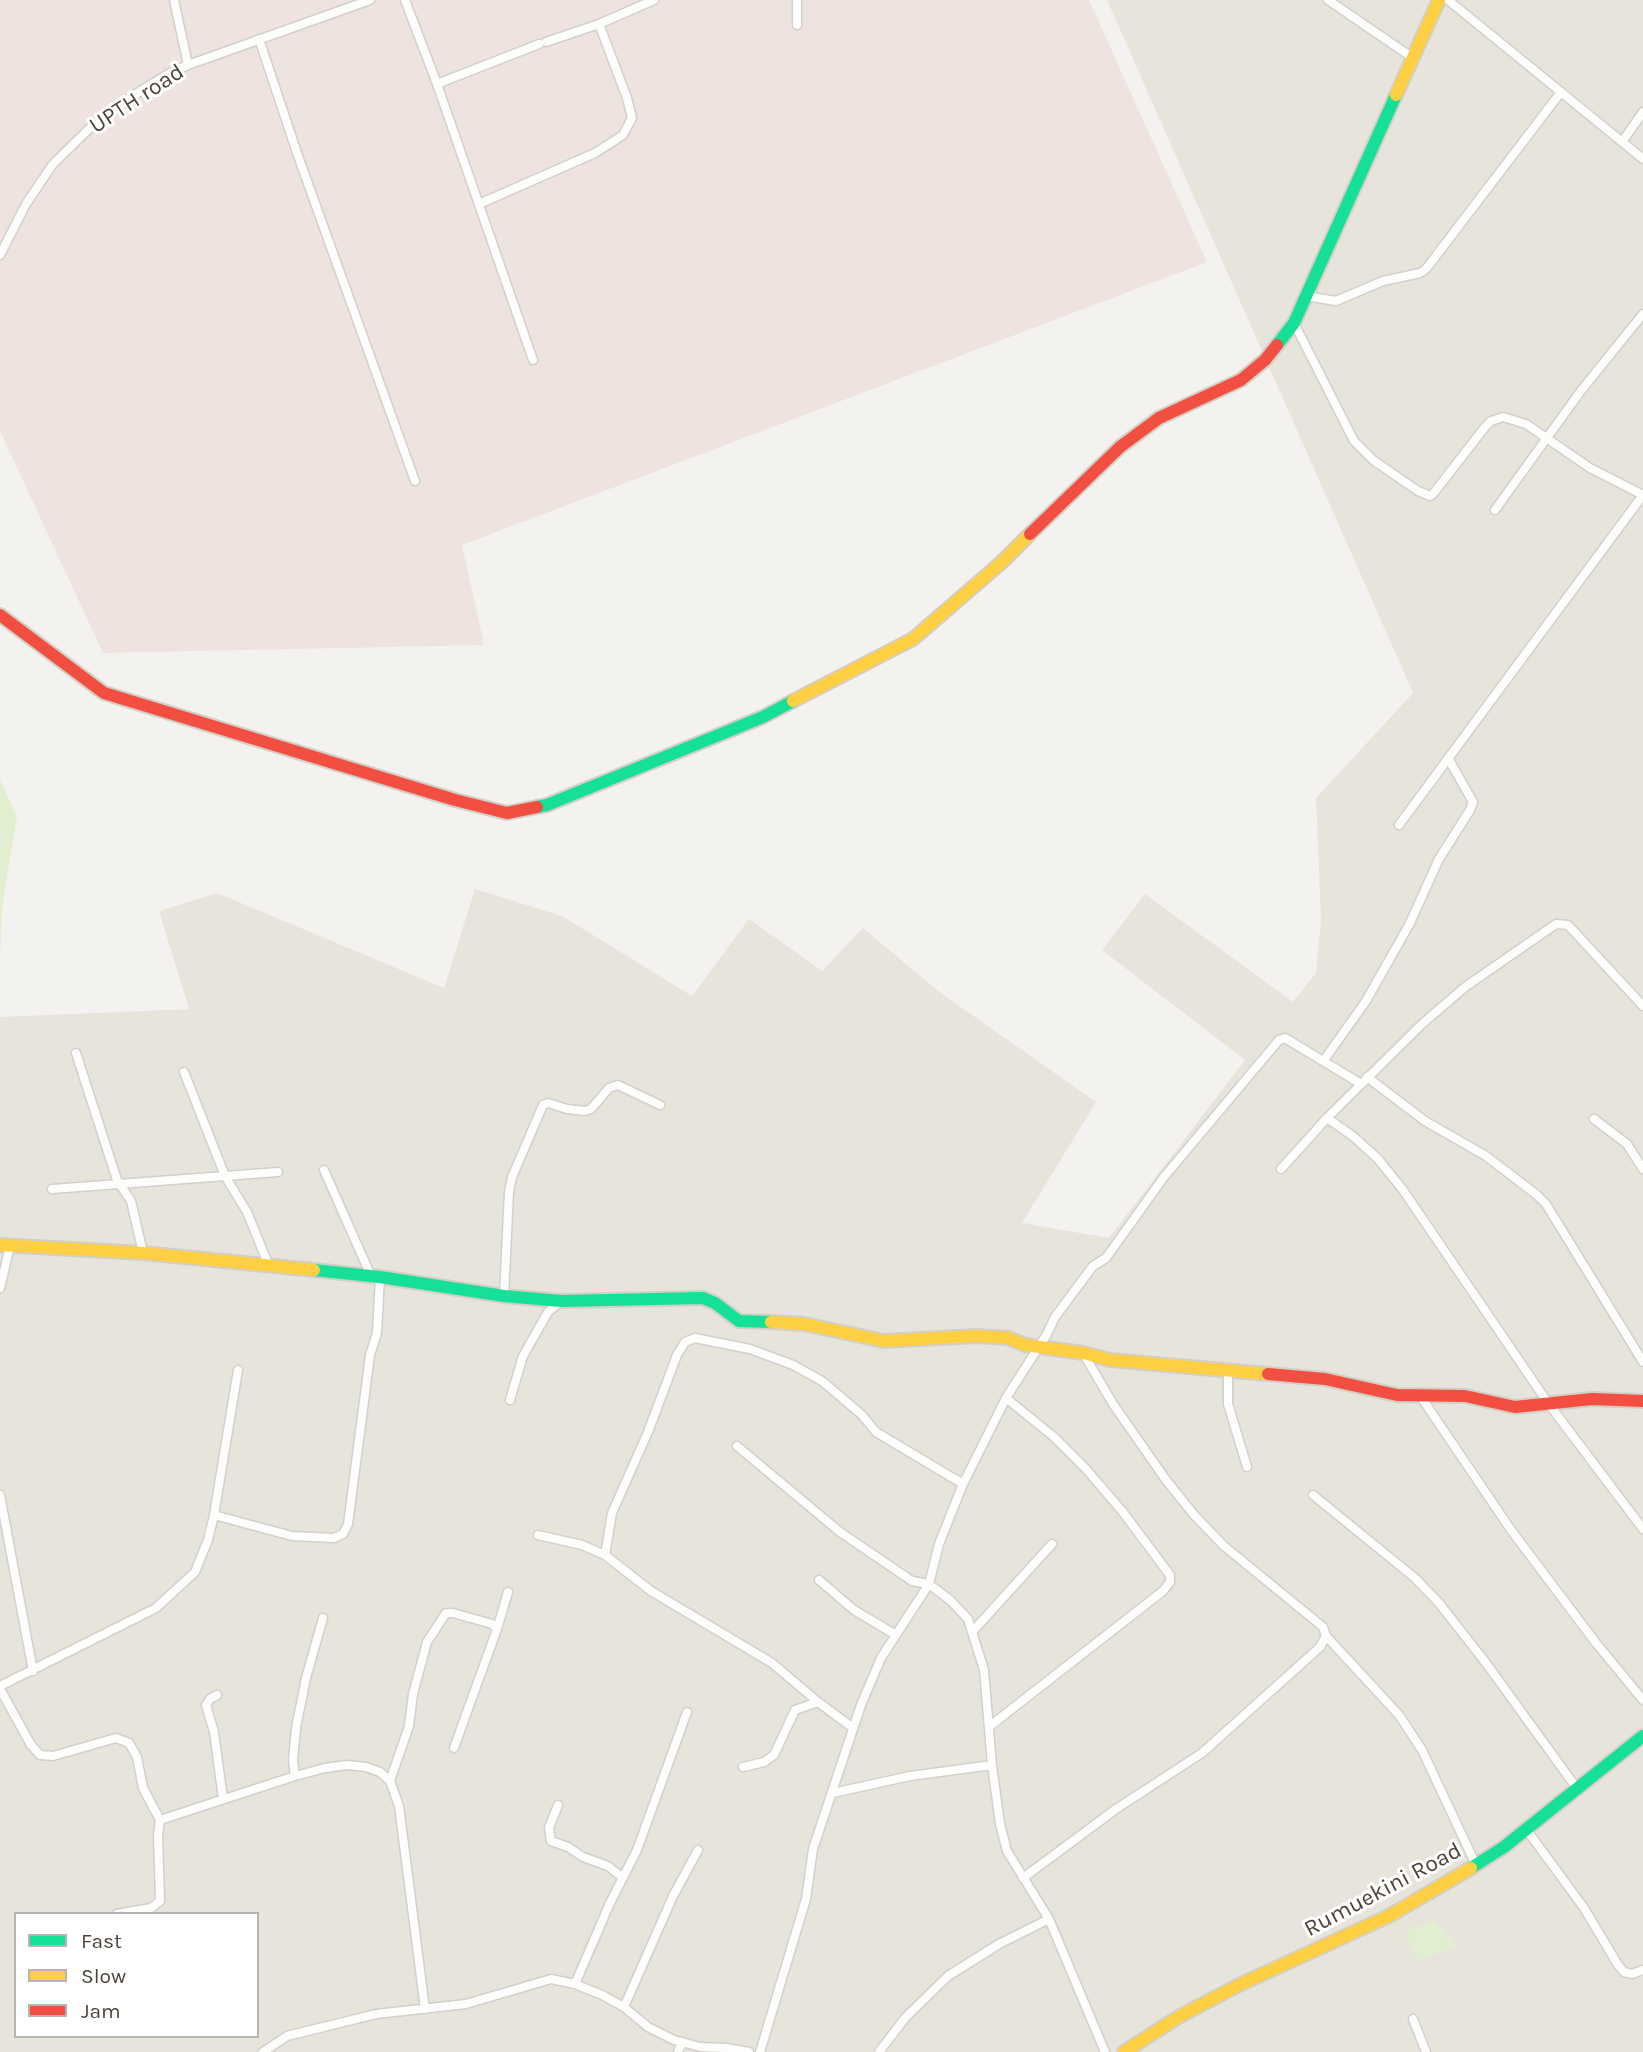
<!DOCTYPE html>
<style>
body{margin:0}
#map{position:relative;width:1643px;height:2052px;overflow:hidden;background:#f4f2ee;font-family:Karla,sans-serif}
canvas{display:block}
.legend{position:absolute;left:14px;top:1912px;width:245px;height:126px;box-sizing:border-box;background:#fff;border:2px solid #b7b4b0;margin:0;padding:9px 12px;list-style:none;font-size:21px;color:#4b4439}
.legend li{display:flex;align-items:center;gap:14px;height:35px}
.legend b{width:35px;border:2px solid #b7b4b0}
</style>
<div id="map">
<canvas width="1643" height="2052"></canvas>
<ul class="legend">
<li><b style="height:9px;background:#16e098"></b>Fast</li>
<li><b style="height:9px;background:#ffcf43"></b>Slow</li>
<li><b style="height:9px;background:#f24e42"></b>Jam</li>
</ul>
</div>
<script>
const context = document.querySelector('canvas').getContext('2d');
context.lineJoin = 'round';
function fillPath(path, color) { context.fillStyle = color; context.fill(path, 'evenodd'); }
const poly = rows => new Path2D(rows.map(r => 'M' + r).join(''));
function strokePath(path, color, width, dash) { context.strokeStyle = color; context.lineWidth = width; context.lineCap = dash ? 'butt' : 'round'; context.setLineDash(dash || []); context.stroke(path); }
function drawText(font, color, halo, rows, align = 'center') {
  context.font = font + ' Karla,sans-serif'; context.lineWidth = 6; context.setLineDash([]); context.textBaseline = 'middle'; context.strokeStyle = halo; context.fillStyle = color; for (const [text, x, y, turn = 0] of rows) {
    context.save(); context.translate(x, y); context.rotate((+turn || 0) * Math.PI / 180); context.textAlign = isNaN(turn) ? turn : align; if (halo) context.strokeText(text, 0, 0); context.fillText(text, 0, 0); context.restore();
  }
}
fillPath(poly([
 [1107,0,1643,0,1643,2052,0,2052,0,1017,189,1009,159,911,217,893,444,988,475,889,562,916,692,996,749,919,822,971,863,928,938,991,1096,1102,1022,1223,1109,1238,1245,1060,1102,950,1145,894,1293,1002,1316,973,1321,920,1316,798,1413,693],
 [16,1914,257,1914,257,2036,16,2036]
]), '#e7e4dc');
fillPath(poly([
 [0,0,1089,0,1207,262,462,545,484,645,103,653,0,431]
]), '#eee3df');
fillPath(poly([
 [0,780,17,817,2,908,0,961],
 [1434,1920,1449,1938,1452,1938,1456,1948,1417,1961,1404,1933]
]), '#e1eecf');
const street = poly([
 [174,0,188,65],
 [405,0,437,84,533,360],
 [797,0,797,25],
 [1328,0,1413,58],
 [1448,0,1643,159],
 [259,39,297,153,415,481],
 [546,42,599,24,654,0],
 [437,84,539,44],
 [1622,142,1643,112],
 [479,204,595,153,623,135,632,118,627,98,599,24],
 [0,255,26,204,53,164,90,128,131,97,170,73,188,65,370,0],
 [1306,296,1336,301,1383,281,1420,273,1426,269,1561,92],
 [1294,323,1354,441,1373,460,1418,491,1430,496,1433,494,1485,427,1491,421,1503,417,1526,424,1590,468,1643,495],
 [1495,510,1580,392,1643,314],
 [1399,825,1643,495],
 [76,1053,117,1180,131,1201,143,1253],
 [1324,1060,1366,1001,1409,925,1439,859,1470,810,1473,802,1448,758],
 [184,1072,225,1176,247,1212,269,1266],
 [1367,1077,1425,1121,1486,1156,1537,1195,1546,1204,1643,1362],
 [1327,1118,1354,1137,1378,1159,1403,1190,1548,1403,1643,1529],
 [1594,1119,1627,1144,1643,1169],
 [1281,1169,1327,1118,1422,1024,1465,987,1556,924,1568,925,1643,1006],
 [324,1170,371,1276],
 [52,1189,278,1172],
 [0,1288,10,1246],
 [504,1296,509,1192,512,1177,543,1105,548,1103,567,1109,585,1111,591,1109,609,1088,618,1085,660,1105],
 [1083,1353,1113,1404,1166,1480,1195,1516,1224,1546,1323,1627,1326,1636,1399,1715,1422,1750,1476,1865],
 [1228,1372,1228,1404,1247,1467],
 [1421,1397,1511,1530,1596,1643,1643,1700],
 [510,1400,523,1356,548,1312,561,1301],
 [737,1446,840,1532,912,1581,929,1584,950,1600,968,1619,984,1670,992,1765,1000,1824,1007,1851,1049,1919,1105,2052],
 [0,1495,33,1671],
 [1313,1495,1415,1578,1439,1603,1486,1663,1578,1790],
 [214,1515,292,1536,334,1538,343,1534,348,1524,370,1355,377,1333,380,1277],
 [538,1535,582,1545,605,1555,651,1591,772,1663,818,1702,853,1728],
 [605,1555,612,1513,648,1432,677,1355,685,1342,695,1338,750,1349,793,1365,822,1381,862,1415,876,1432,963,1484],
 [819,1580,854,1610,896,1635],
 [497,1629,508,1592],
 [973,1631,1052,1544],
 [0,1686,156,1608,195,1572,208,1540,214,1515,238,1370],
 [0,1689,31,1745,40,1755,53,1756,116,1738,129,1743,137,1757,143,1788,160,1820,158,1836,160,1901,151,1908,117,1914],
 [217,1695,210,1699,206,1705,214,1732,223,1799],
 [990,1726,1163,1591,1170,1582,1170,1575,1122,1511,1086,1469,1054,1437,1006,1398],
 [743,1767,764,1762,774,1755,795,1710,818,1702],
 [295,1776,293,1760,296,1728,306,1678,323,1618],
 [390,1781,409,1726,413,1694,427,1642,446,1613,453,1613,492,1624,497,1629,454,1748],
 [833,1793,910,1776,992,1765],
 [558,1805,549,1828,551,1841,568,1847,583,1857,608,1866,623,1878],
 [160,1820,295,1776,325,1768,347,1765,366,1767,380,1772,390,1781,399,1806,425,2009],
 [1526,1829,1584,1908,1618,1965,1624,1972,1632,1974,1643,1970],
 [1023,1878,1116,1809,1202,1753,1320,1647,1326,1636],
 [575,1984,610,1903,637,1850,687,1712],
 [624,2007,673,1896,698,1850],
 [1413,2019,1426,2052],
 [263,2052,287,2036,376,2014,466,2004,551,1979,575,1984,602,1995,624,2007,648,2027,674,2040,700,2047,726,2048,749,2052],
 [678,2052,682,2042],
 [760,2052,806,1899,813,1849,861,1705,881,1658,929,1584,939,1544,963,1484,1006,1398,1047,1334,1055,1317,1093,1266,1106,1258,1164,1177,1279,1040,1285,1038,1361,1084],
 [879,2052,905,2018,948,1976,999,1944,1049,1919]
]);
const fast = poly([
 [1277,345,1294,323,1396,95],
 [537,807,547,805,763,717,793,701],
 [314,1270,380,1277,504,1296,561,1301,703,1298,715,1303,739,1321,771,1322],
 [1471,1868,1504,1847,1643,1736]
]);
const slow = poly([
 [1396,95,1439,0],
 [793,701,913,639,1002,562,1030,534],
 [0,1245,143,1253,314,1270],
 [771,1322,804,1324,884,1341,977,1336,1008,1338,1025,1345,1083,1353,1110,1360,1268,1374],
 [1124,2052,1180,2016,1241,1984,1389,1916,1471,1868]
]);
const jam = poly([
 [1030,534,1120,447,1159,418,1241,380,1265,360,1277,345],
 [0,615,104,693,455,800,507,813,537,807],
 [1268,1374,1325,1379,1397,1395,1465,1396,1515,1407,1592,1399,1643,1401]
]);
strokePath(street, '#d2d0cb', 11);
strokePath(fast, '#d3cfc5', 16);
strokePath(slow, '#d3cfc5', 16);
strokePath(jam, '#d3cfc5', 16);
strokePath(street, '#fdfdfc', 8);
strokePath(fast, '#16e098', 12);
strokePath(slow, '#ffcf43', 12);
strokePath(jam, '#f24e42', 12);
drawText('23px', '#4b4439', '#fff', [
 ["UPTH road",137,99,-33],
 ["Rumuekini Road",1383,1890,-28]
]);
</script>
